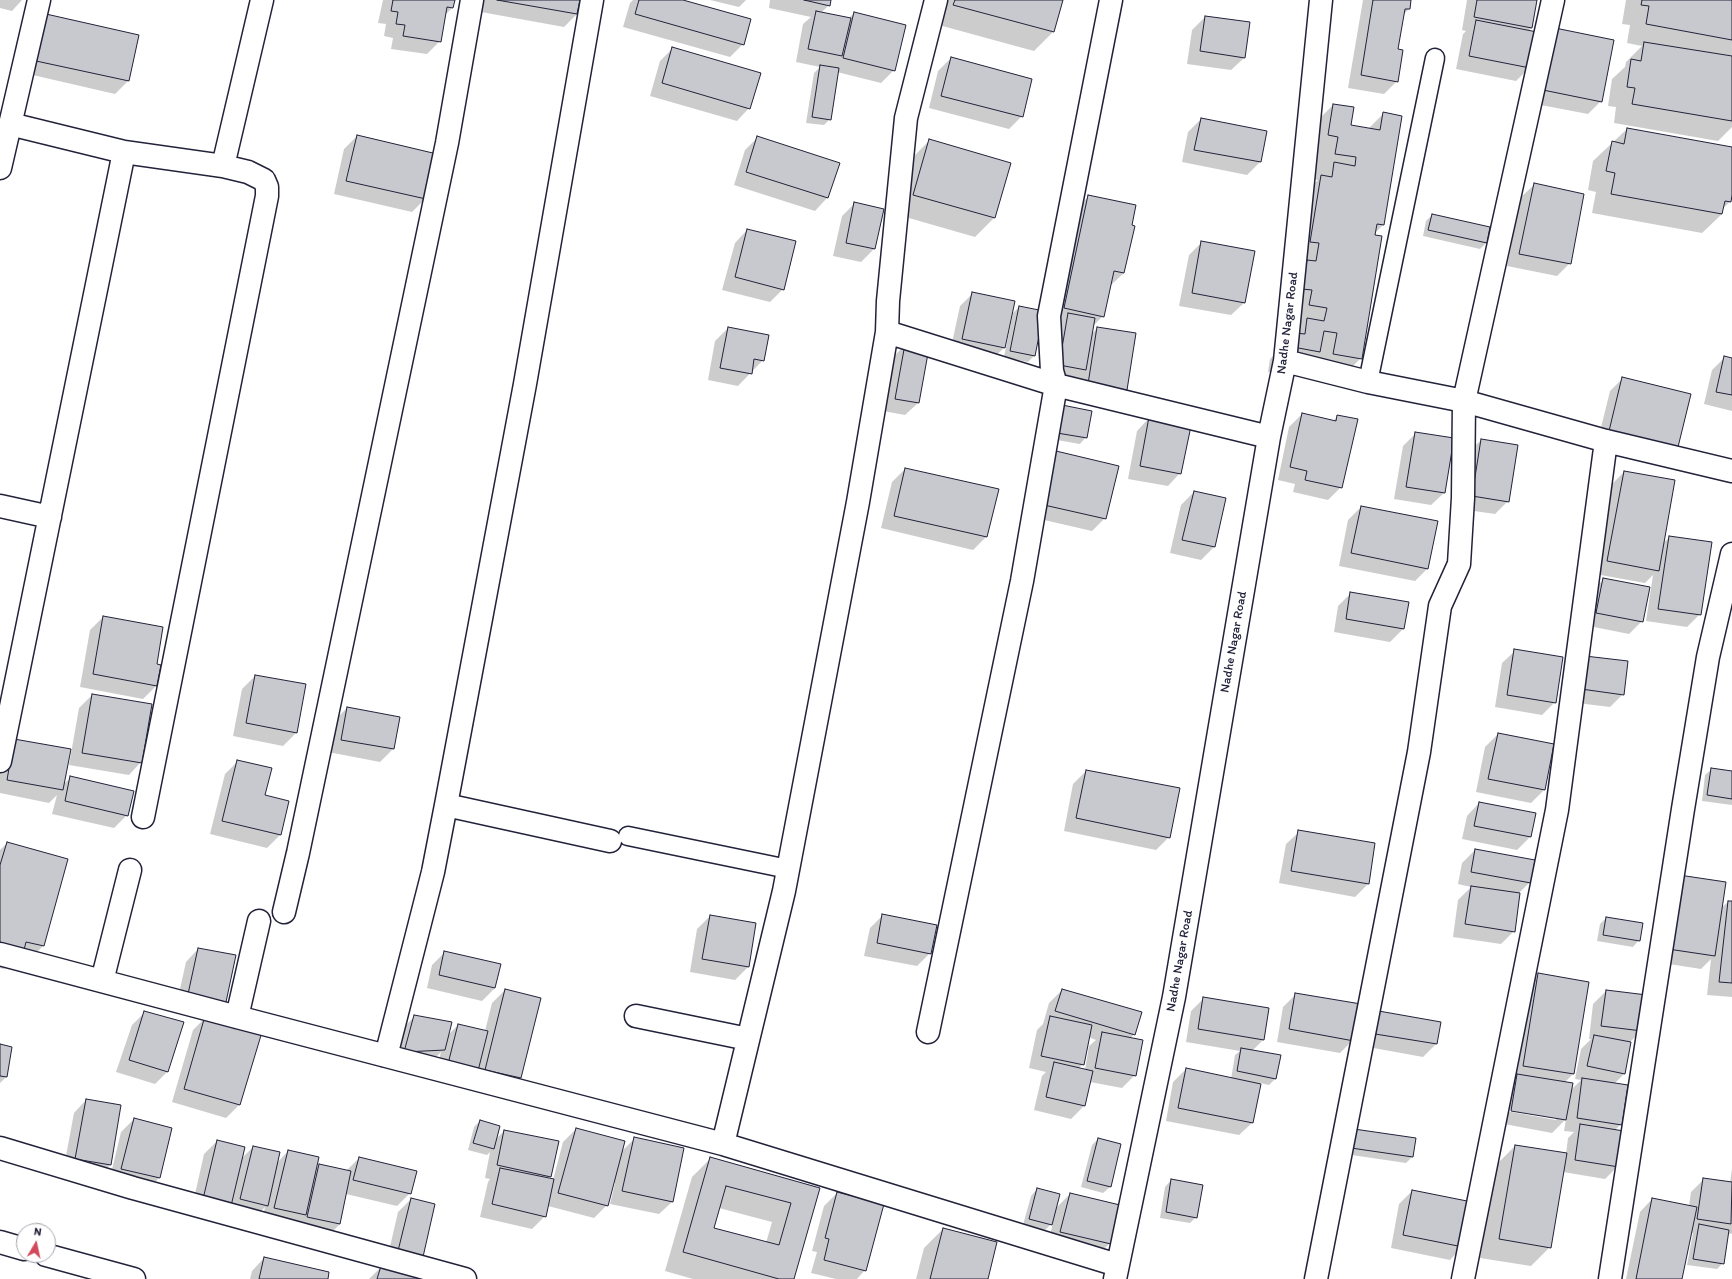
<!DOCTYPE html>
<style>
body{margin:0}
#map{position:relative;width:1732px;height:1279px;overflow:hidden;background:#fff;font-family:Itim,sans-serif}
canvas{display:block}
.north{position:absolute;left:16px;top:1223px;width:40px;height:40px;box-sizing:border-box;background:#fff;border:1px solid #a7a7b1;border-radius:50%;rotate:9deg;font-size:11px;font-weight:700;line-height:16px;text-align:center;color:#22223b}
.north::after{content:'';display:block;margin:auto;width:14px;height:18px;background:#d1495b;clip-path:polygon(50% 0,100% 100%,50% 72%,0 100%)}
</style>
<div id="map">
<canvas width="1732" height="1279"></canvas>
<div class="north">N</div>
</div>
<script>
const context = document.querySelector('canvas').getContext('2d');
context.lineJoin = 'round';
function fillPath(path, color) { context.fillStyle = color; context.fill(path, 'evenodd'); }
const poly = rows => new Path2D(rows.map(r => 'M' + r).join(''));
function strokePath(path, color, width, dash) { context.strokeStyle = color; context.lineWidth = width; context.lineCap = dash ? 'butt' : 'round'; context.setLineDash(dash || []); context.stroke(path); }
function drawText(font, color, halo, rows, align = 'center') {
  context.font = font + ' Itim,sans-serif'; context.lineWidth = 4; context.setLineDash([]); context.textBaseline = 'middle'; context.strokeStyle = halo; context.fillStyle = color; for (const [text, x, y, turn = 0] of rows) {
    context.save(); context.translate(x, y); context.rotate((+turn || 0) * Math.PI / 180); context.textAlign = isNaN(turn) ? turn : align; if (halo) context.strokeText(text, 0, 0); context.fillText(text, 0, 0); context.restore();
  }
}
fillPath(poly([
 [0,0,22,0,12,11,0,8],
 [383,0,454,0,453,7,445,15,440,41,427,54,391,49,393,38,384,36,386,24,378,23],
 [483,0,579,0,577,14,564,27,481,12],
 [633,0,679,0,743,44,730,57,623,27,630,3],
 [710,0,746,0,739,7],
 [770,0,830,0,829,5,821,13,849,18,854,13,894,70,881,83,837,72,830,119,824,125,806,123,814,73,820,67,796,62,803,24,811,17,769,8],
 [942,0,1061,0,1053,32,1034,51,935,24],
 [1363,0,1410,0,1409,9,1403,15,1397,50,1397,81,1384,94,1348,88],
 [1467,0,1536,0,1532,28,1528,31,1529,68,1516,81,1456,69,1463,34,1466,31,1462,30],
 [1626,0,1732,0,1732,127,1718,141,1614,123,1616,107,1608,106,1612,79,1625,67,1626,62,1642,46,1627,43,1630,25,1622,24],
 [1205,17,1244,58,1231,70,1187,64,1192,30],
 [33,28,138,36,128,81,115,94,24,73],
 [1550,28,1601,101,1588,114,1525,102],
 [673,48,749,108,737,121,650,96,660,61],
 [951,58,1022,116,1009,129,929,108,938,71],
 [1333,105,1350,126,1368,129,1383,114,1383,225,1375,233,1361,358,1336,383,1312,358,1295,376,1268,372,1270,359,1282,347,1287,315,1278,313,1296,201,1318,180,1311,179,1308,130],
 [1201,119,1266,132,1260,162,1247,175,1182,162,1188,132],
 [1627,129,1732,148,1732,190,1730,202,1722,209,1722,214,1702,233,1592,213,1596,192,1588,190,1593,161],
 [357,136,425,199,412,212,334,194,344,149],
 [758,137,839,163,827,198,815,211,734,185,745,150],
 [930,140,994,218,975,237,895,214,911,159],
 [1534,185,1570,263,1557,276,1507,266,1521,197],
 [1089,196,1130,226,1133,227,1124,273,1109,287,1103,316,1093,326,1092,334,1097,328,1126,389,1113,402,1076,397,1079,377,1073,383,1046,378,1070,215],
 [854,204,883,210,874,249,861,262,833,256,842,216],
 [1432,215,1489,228,1486,243,1480,249,1423,236,1426,221],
 [747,230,783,289,770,302,722,290,735,243],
 [1202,242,1244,303,1231,315,1179,306,1189,255],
 [973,293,1004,348,991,360,950,352,960,306],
 [1019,307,1034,356,1028,362,1004,357,1013,313],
 [728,328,763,360,738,386,708,380,715,341],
 [905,345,918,403,905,415,883,411,892,358],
 [1725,357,1732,359,1732,411,1704,404,1712,370],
 [1623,378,1690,394,1597,444,1610,391],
 [1056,413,1086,437,1080,444,1051,439],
 [1302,414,1333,421,1338,416,1341,487,1328,500,1293,492,1295,484,1278,480,1289,427],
 [1149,418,1180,473,1168,486,1128,479,1137,431],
 [1416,433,1444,493,1431,505,1394,499,1403,446],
 [1481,440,1508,501,1495,514,1460,509,1468,453],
 [1056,452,1105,518,1092,531,1031,517,1043,465],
 [905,469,986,537,973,550,881,528,892,482],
 [1624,472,1662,544,1670,537,1700,614,1687,627,1646,621,1653,575,1645,583,1595,574,1611,485],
 [1194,492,1214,547,1201,560,1170,553,1181,505],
 [1361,507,1428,568,1415,581,1339,566,1348,520],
 [1604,579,1642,621,1629,634,1584,625,1591,592],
 [1351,593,1403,629,1390,642,1334,632,1338,606],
 [103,617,155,665,156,686,143,699,80,687,90,630],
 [1515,651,1555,702,1542,715,1495,707,1502,663],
 [1572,670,1623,694,1610,707,1569,702],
 [255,676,296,733,283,746,233,736,242,689],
 [92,695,141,762,129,775,69,765,79,708],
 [347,708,393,749,380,762,328,752,334,721],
 [1498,734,1553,745,1544,790,1531,803,1476,792,1485,747],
 [2,753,63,785,71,777,127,815,114,828,52,814,57,795,49,803,0,793,0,763],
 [238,761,264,796,288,802,280,835,267,848,210,834,225,774],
 [1712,769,1732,772,1732,805,1702,801,1705,775],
 [1086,771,1169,837,1156,850,1064,831,1073,784],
 [1479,803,1535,814,1530,837,1517,850,1462,839,1467,816],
 [1299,832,1368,884,1355,897,1279,883,1286,844],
 [7,843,67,859,43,946,24,965,11,962,4,969,0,968,0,850],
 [1475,850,1530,882,1518,894,1514,931,1501,944,1453,937,1458,900,1471,887,1458,884,1462,863],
 [1728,902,1732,902,1732,997,1707,995,1711,959,1701,969,1656,962],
 [883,915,930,953,917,966,864,956,870,928],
 [710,916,755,924,748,967,735,980,690,972,697,929],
 [1606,918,1639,940,1633,947,1597,941,1600,924],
 [198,949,235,956,225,1002,212,1015,176,1007,186,962],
 [445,952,495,988,482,1001,427,988,432,965],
 [1538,975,1588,983,1573,1074,1564,1083,1570,1091,1581,1080,1575,1079,1581,1049,1591,1039,1589,1039,1593,1004,1606,991,1641,1031,1630,1042,1624,1074,1614,1084,1621,1124,1615,1130,1618,1166,1605,1179,1563,1172,1550,1247,1531,1266,1480,1258,1496,1165,1515,1146,1566,1154,1568,1138,1574,1132,1564,1131,1566,1119,1552,1133,1499,1123,1519,994],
 [1506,1109,1556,1117,1556,1120,1506,1111],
 [505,990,520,1078,508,1090,435,1076,441,1052,431,1062,392,1064,402,1029,415,1016,448,1035,458,1025,485,1031,492,1003],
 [1062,990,1134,1034,1130,1039,1135,1075,1122,1088,1090,1082,1084,1106,1071,1119,1034,1110,1042,1076,1046,1072,1029,1068,1037,1030,1043,1024,1049,1003],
 [1088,1037,1096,1040,1089,1046,1085,1070,1079,1068,1083,1064],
 [1296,994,1353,1040,1340,1053,1277,1042,1283,1007],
 [1204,998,1263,1040,1252,1051,1275,1079,1269,1085,1260,1083,1252,1123,1239,1135,1166,1121,1173,1082,1186,1069,1231,1079,1235,1055,1240,1051,1186,1042,1191,1011],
 [145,1012,168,1071,155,1084,116,1072,132,1025],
 [206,1017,260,1033,239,1105,226,1118,172,1102,193,1030],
 [1440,1023,1436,1044,1423,1057,1357,1045,1360,1024],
 [0,1045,6,1077,0,1083],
 [86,1100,110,1165,97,1178,63,1172,74,1113],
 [134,1119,171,1129,159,1178,146,1191,109,1182,121,1132],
 [480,1121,495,1140,504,1131,550,1176,547,1179,553,1180,563,1142,576,1129,621,1152,635,1138,672,1202,659,1214,610,1204,615,1183,613,1182,607,1205,594,1218,548,1206,545,1216,532,1229,480,1217,488,1182,490,1179,485,1178,490,1152,487,1155,468,1150,474,1127],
 [1348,1136,1412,1157,1406,1163,1345,1154],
 [1098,1139,1120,1144,1110,1187,1103,1193,1081,1187,1092,1145],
 [217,1141,241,1159,253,1147,277,1163,288,1151,315,1169,319,1165,346,1171,359,1158,410,1193,397,1206,346,1194,340,1224,327,1237,262,1221,265,1207,254,1218,191,1212,204,1154],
 [711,1158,819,1189,793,1279,693,1279,665,1271,692,1177],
 [719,1208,772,1222,766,1243,713,1229],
 [1732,1169,1732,1234,1728,1233,1723,1263,1717,1269,1687,1265,1693,1233,1690,1233,1681,1279,1626,1279,1640,1212,1652,1199,1689,1206,1691,1192,1704,1179,1730,1183],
 [1171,1180,1196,1217,1190,1223,1160,1218,1165,1187],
 [1037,1189,1056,1208,1070,1194,1110,1243,1097,1256,1048,1245,1053,1222,1045,1230,1023,1225,1031,1196],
 [1412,1191,1462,1247,1450,1260,1391,1248,1399,1204],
 [837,1193,865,1270,857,1279,836,1279,811,1273,817,1252,812,1251,824,1206],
 [411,1199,422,1256,386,1264,398,1212],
 [943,1229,987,1279,916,1279,924,1248],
 [264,1258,326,1279,250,1279,252,1271],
 [381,1267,421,1279,369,1279]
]), '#0003');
const building = poly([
 [393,0,455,0,453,8,447,7,441,42,403,36,405,25,396,24,398,12,391,11,393,0],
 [497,0,580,0,577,14,497,0],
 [639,0,683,0,751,19,744,45,635,14,639,0],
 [804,0,831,0,830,6,804,0],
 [955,0,1063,0,1054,32,953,5,955,0],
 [1373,0,1411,0,1410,9,1405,9,1398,49,1403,50,1398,82,1361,75,1373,0],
 [1477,0,1537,0,1532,28,1474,17,1477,0],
 [1642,0,1732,0,1732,40,1646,24,1649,6,1641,5,1642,0],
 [816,11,851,18,842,56,808,49,816,11],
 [854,12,906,25,895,71,843,58,854,12],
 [46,14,139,35,129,81,36,61,46,14],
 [1205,16,1250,22,1245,58,1200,51,1205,16],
 [1476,20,1537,32,1530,68,1469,56,1476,20],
 [1550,27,1614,40,1602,102,1538,89,1550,27],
 [1644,42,1732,56,1732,121,1632,104,1635,88,1627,87,1631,59,1641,61,1644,42],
 [672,47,761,73,750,109,662,83,672,47],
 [951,57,1032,79,1023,117,941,96,951,57],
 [820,65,839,68,831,120,812,117,820,65],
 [1333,104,1354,107,1351,125,1380,130,1383,112,1402,116,1384,225,1377,224,1375,235,1382,236,1362,359,1333,354,1337,333,1324,331,1320,352,1293,347,1295,333,1305,334,1307,318,1324,321,1327,308,1309,305,1312,290,1302,289,1307,260,1316,261,1319,243,1310,242,1321,175,1332,177,1334,162,1355,166,1356,157,1335,154,1338,137,1328,135,1333,104],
 [1201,118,1267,131,1261,162,1194,150,1201,118],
 [1627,128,1732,147,1732,195,1731,202,1725,201,1722,214,1611,194,1615,173,1606,171,1612,141,1624,144,1627,128],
 [357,135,437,154,426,199,346,181,357,135],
 [757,136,840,163,828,198,746,172,757,136],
 [929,139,1011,163,995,218,913,195,929,139],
 [1534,183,1584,194,1571,264,1519,254,1534,183],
 [1088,195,1136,205,1132,225,1135,226,1124,273,1114,271,1104,317,1064,308,1088,195],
 [854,202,884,209,875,249,846,243,854,202],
 [1432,214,1490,227,1487,243,1428,230,1432,214],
 [747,229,796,241,784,290,735,277,747,229],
 [1201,241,1255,251,1245,303,1192,293,1201,241],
 [972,292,1015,301,1005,348,962,339,972,292],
 [1019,306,1044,311,1035,356,1010,351,1019,306],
 [1068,313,1095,318,1086,370,1059,365,1068,313],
 [728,327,769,335,764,361,754,359,752,374,720,368,728,327],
 [1097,327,1136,333,1127,390,1088,384,1097,327],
 [905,344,929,348,919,403,895,399,905,344],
 [1724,356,1732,358,1732,395,1716,392,1724,356],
 [1622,377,1691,394,1678,447,1609,431,1622,377],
 [1062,405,1092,411,1087,438,1057,433,1062,405],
 [1302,413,1336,421,1337,415,1358,419,1342,488,1305,480,1307,471,1290,467,1302,413],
 [1149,417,1191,426,1181,474,1140,466,1149,417],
 [1415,432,1454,438,1445,493,1406,487,1415,432],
 [1481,439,1518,445,1509,502,1472,496,1481,439],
 [1056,451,1119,466,1106,519,1044,505,1056,451],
 [905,468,999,489,987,537,894,516,905,468],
 [1624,471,1675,480,1659,571,1607,561,1624,471],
 [1194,491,1226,498,1215,547,1182,540,1194,491],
 [1361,506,1438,521,1428,569,1351,553,1361,506],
 [1669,536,1712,542,1701,615,1658,609,1669,536],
 [1603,578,1650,587,1643,622,1596,613,1603,578],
 [1350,592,1409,602,1404,629,1346,619,1350,592],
 [103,616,163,627,157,664,161,665,157,686,93,674,103,616],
 [1514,649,1563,657,1556,703,1507,695,1514,649],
 [1585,656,1628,661,1624,695,1581,689,1585,656],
 [255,675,306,684,297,733,246,723,255,675],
 [92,694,152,704,142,763,82,753,92,694],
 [347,707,400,717,394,749,341,740,347,707],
 [1498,733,1554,744,1545,790,1488,779,1498,733],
 [14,739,71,749,63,790,7,780,14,739],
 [237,760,272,768,265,795,289,801,281,835,222,821,237,760],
 [1711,768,1732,771,1732,799,1707,795,1711,768],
 [1086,770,1180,788,1170,838,1076,818,1086,770],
 [70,776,134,791,128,816,65,801,70,776],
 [1479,802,1536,813,1531,837,1474,826,1479,802],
 [1298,830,1375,843,1369,884,1291,871,1298,830],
 [7,842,68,859,44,946,26,942,24,950,0,944,0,865,7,842],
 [1475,849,1535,860,1531,883,1471,872,1475,849],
 [1679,875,1726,882,1715,956,1668,949,1679,875],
 [1471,886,1520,893,1515,932,1465,924,1471,886],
 [1728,901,1732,901,1732,983,1719,982,1728,901],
 [882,914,937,925,931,954,877,943,882,914],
 [710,915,756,923,749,967,702,959,710,915],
 [1606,917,1643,923,1640,941,1603,935,1606,917],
 [198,948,236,955,226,1002,188,994,198,948],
 [444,951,501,964,495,988,439,975,444,951],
 [1538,973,1589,982,1574,1074,1523,1066,1538,973],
 [505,989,541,998,521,1078,485,1070,505,989],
 [1062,989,1142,1012,1135,1035,1055,1011,1062,989],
 [1606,990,1647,995,1642,1031,1601,1026,1606,990],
 [1295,993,1361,1004,1354,1041,1289,1029,1295,993],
 [1203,997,1269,1008,1264,1040,1198,1029,1203,997],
 [1373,1010,1441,1022,1437,1044,1369,1033,1373,1010],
 [144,1011,184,1022,168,1072,129,1060,144,1011],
 [414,1015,452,1022,445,1050,404,1052,414,1015],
 [205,1016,262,1032,240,1105,184,1089,205,1016],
 [1050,1016,1092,1025,1084,1065,1041,1056,1050,1016],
 [458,1024,488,1031,478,1071,448,1064,458,1024],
 [1102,1032,1143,1040,1136,1076,1095,1068,1102,1032],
 [1594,1035,1631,1042,1625,1074,1587,1066,1594,1035],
 [0,1044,12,1047,7,1077,0,1076,0,1044],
 [1241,1048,1281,1055,1276,1079,1237,1071,1241,1048],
 [1054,1062,1093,1071,1085,1106,1046,1097,1054,1062],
 [1186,1068,1261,1084,1253,1123,1178,1108,1186,1068],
 [1517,1074,1573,1083,1566,1120,1511,1111,1517,1074],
 [1582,1078,1628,1085,1622,1125,1577,1118,1582,1078],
 [86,1099,121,1105,111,1165,75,1159,86,1099],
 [134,1118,172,1128,160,1178,121,1169,134,1118],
 [480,1120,500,1126,494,1149,473,1143,480,1120],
 [1580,1124,1624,1131,1619,1167,1575,1160,1580,1124],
 [576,1128,625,1141,608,1206,558,1193,576,1128],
 [1354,1129,1416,1138,1413,1157,1351,1148,1354,1129],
 [504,1130,559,1141,551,1177,497,1165,504,1130],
 [634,1137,684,1148,673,1202,622,1191,634,1137],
 [1098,1138,1121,1144,1111,1187,1087,1181,1098,1138],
 [217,1140,245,1147,231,1206,203,1199,217,1140],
 [1515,1145,1567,1153,1551,1248,1499,1239,1515,1145],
 [253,1146,280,1152,268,1206,240,1199,253,1146],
 [288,1150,319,1157,306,1215,274,1208,288,1150],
 [359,1157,417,1171,411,1194,353,1180,359,1157],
 [710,1157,820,1188,794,1279,779,1279,683,1252,710,1157],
 [726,1186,791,1203,779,1245,714,1228,726,1186],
 [319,1164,351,1171,340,1224,307,1217,319,1164],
 [500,1168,554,1179,546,1217,492,1204,500,1168],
 [1703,1178,1732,1182,1731,1224,1697,1219,1703,1178],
 [1171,1179,1203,1185,1197,1218,1166,1212,1171,1179],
 [1037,1188,1060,1194,1052,1225,1029,1219,1037,1188],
 [1412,1190,1472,1202,1463,1247,1403,1235,1412,1190],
 [837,1192,884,1204,866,1271,824,1260,829,1239,825,1238,837,1192],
 [1070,1193,1120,1205,1111,1244,1060,1232,1070,1193],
 [411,1198,435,1204,423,1257,398,1251,411,1198],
 [1652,1198,1697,1207,1682,1279,1636,1279,1652,1198],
 [1699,1224,1729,1230,1724,1264,1693,1259,1699,1224],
 [943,1228,997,1242,988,1279,930,1279,943,1228],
 [264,1257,329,1272,328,1279,259,1279,264,1257],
 [381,1266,422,1278,422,1279,377,1279,381,1266]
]);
fillPath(building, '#c8c8cf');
strokePath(building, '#22223b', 1);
const lane = poly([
 [1368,382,1435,58],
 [628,836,788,869]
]);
const street = poly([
 [10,124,124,152,223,166,248,172,264,180,267,187,267,196,143,817],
 [223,166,262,0],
 [0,168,39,0],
 [887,332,1056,385,1269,437],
 [1285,361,1368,382,1464,401,1606,441,1732,471],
 [0,506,50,517],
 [0,761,124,152],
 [446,805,610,841],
 [284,912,298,853,447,143,472,0],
 [0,954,237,1017,723,1144,1117,1265],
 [102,981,130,870],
 [636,1016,748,1039],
 [237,1017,259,921],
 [928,1032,1022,581,1056,385,1052,371,1049,316,1111,0],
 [386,1056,433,872,446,805,525,384,592,0],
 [723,1144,784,891,858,502,887,332,888,301,906,118,936,0],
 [0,1148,133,1188,465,1279],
 [0,1242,24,1249],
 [46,1255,134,1279],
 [1115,1279,1174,997,1269,437,1285,361,1321,0],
 [1316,1279,1419,752,1440,606,1459,564,1463,498,1464,401,1553,0],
 [1463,1279,1557,810,1606,441],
 [1610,1279,1683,809,1708,657,1732,554]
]);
strokePath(lane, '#22223b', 21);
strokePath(street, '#22223b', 25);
strokePath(lane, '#fff', 18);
strokePath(street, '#fff', 22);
drawText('13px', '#22223b', '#fff', [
 ["Nadhe Nagar Road",1288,323,-83],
 ["Nadhe Nagar Road",1234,642,-80],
 ["Nadhe Nagar Road",1180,961,-80]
]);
</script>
